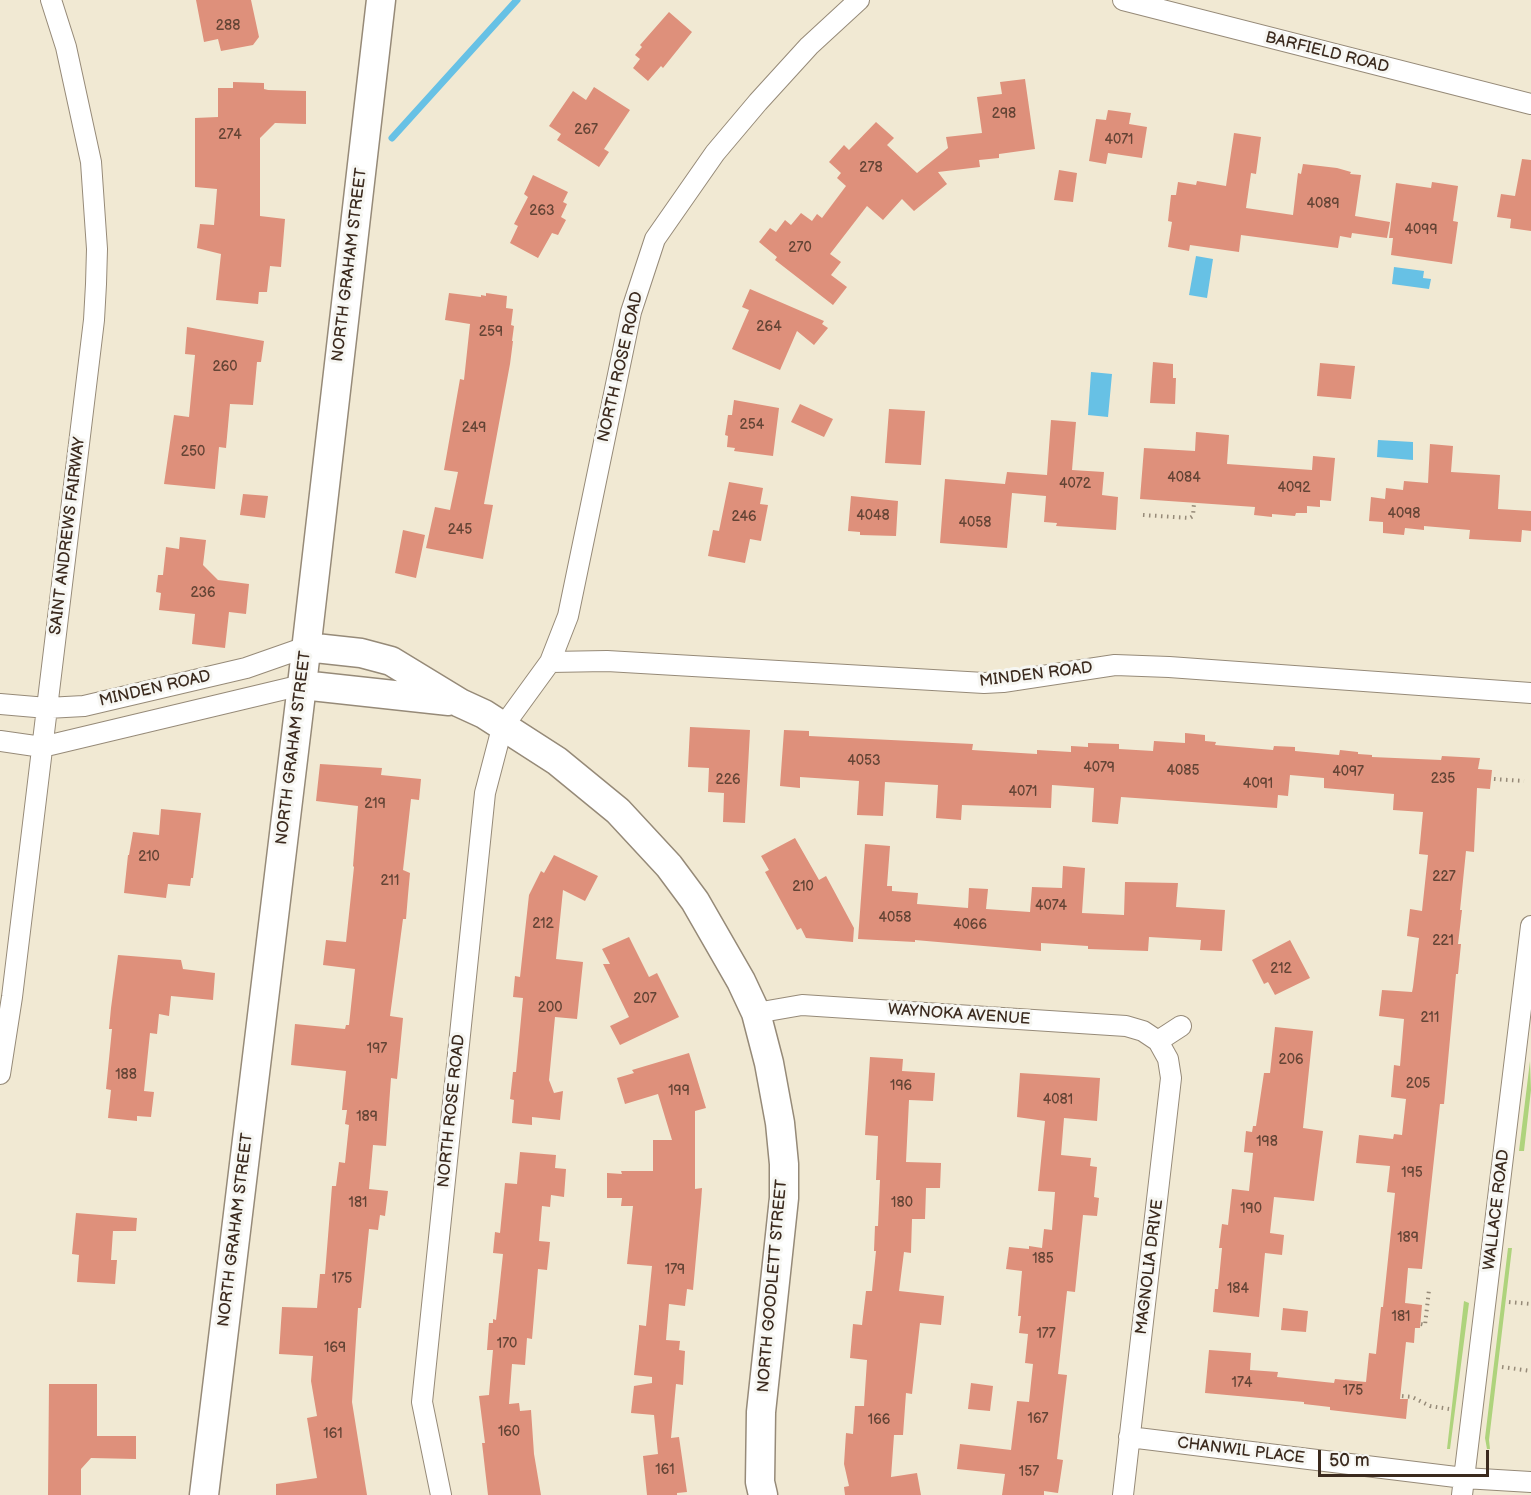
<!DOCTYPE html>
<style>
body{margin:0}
#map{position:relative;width:1531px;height:1495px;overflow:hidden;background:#f1e9d3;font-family:"Balsamiq Sans",sans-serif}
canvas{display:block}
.scale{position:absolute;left:1318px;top:1450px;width:171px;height:27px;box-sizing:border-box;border:3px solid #3b2a1e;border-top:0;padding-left:8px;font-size:18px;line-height:21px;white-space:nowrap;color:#3b2a1e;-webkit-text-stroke:4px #f6f6f2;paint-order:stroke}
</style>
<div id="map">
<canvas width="1531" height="1495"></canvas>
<div class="scale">50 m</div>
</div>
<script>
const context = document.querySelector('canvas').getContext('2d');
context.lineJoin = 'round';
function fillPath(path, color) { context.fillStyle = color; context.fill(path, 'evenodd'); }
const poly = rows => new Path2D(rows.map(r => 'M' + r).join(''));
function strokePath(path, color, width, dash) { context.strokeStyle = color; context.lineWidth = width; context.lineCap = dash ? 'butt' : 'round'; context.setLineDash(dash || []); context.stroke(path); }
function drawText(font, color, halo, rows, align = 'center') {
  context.font = font + ' "Balsamiq Sans",sans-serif'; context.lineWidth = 6; context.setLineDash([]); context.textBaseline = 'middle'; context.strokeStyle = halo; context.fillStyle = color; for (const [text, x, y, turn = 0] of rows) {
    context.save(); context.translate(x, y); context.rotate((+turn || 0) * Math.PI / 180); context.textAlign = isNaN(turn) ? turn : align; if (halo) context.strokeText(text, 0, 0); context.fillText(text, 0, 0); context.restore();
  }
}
fillPath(poly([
 [1530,1061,1531,1090,1524,1151,1519,1151],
 [1508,1248,1512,1248,1489,1440,1490,1449,1487,1449,1485,1438],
 [1464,1301,1469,1303,1450,1449,1447,1449]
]), '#aed37c');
fillPath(poly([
 [1196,256,1213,259,1207,298,1189,295],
 [1394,267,1424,271,1423,278,1431,279,1429,289,1392,284],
 [1091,372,1112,374,1108,417,1088,415],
 [1378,440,1413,442,1413,460,1377,457]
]), '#67c1e5');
strokePath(poly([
 [392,138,517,0]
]), '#67c1e5', 7);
fillPath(poly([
 [196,0,251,0,259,37,253,45,221,51,218,39,204,42],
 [669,12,692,32,663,68,661,66,648,81,633,68,640,59,635,55,642,47,640,45],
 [1025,79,1035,149,999,154,999,158,979,160,980,167,938,172,947,184,914,211,902,199,883,220,867,206,830,254,841,262,831,275,847,287,833,305,775,260,777,257,759,242,770,228,776,232,785,220,791,225,801,213,812,221,817,214,822,218,846,186,837,178,841,173,829,162,844,145,849,150,876,122,894,138,887,145,917,173,948,148,946,137,982,133,977,97,1002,94,1000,82],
 [233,82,264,83,264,89,268,90,306,91,306,124,275,123,260,138,260,216,285,219,281,267,270,266,267,292,259,292,258,304,216,300,221,254,197,248,200,224,214,225,217,189,195,187,195,118,218,117,218,88,233,88],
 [594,87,630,110,604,149,609,152,599,167,557,140,561,134,549,126,573,91,586,100],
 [1108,110,1131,113,1129,124,1147,127,1142,158,1108,153,1106,164,1089,161,1096,119,1106,120],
 [1234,133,1261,137,1256,174,1251,173,1246,208,1293,215,1298,173,1301,174,1303,164,1337,168,1351,172,1350,174,1361,175,1355,216,1390,222,1387,238,1352,233,1351,238,1340,236,1338,248,1241,235,1239,252,1190,245,1189,251,1168,247,1172,222,1168,221,1171,195,1176,195,1178,182,1196,185,1197,181,1226,186],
 [1522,159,1531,160,1531,231,1510,228,1511,219,1497,217,1501,194,1515,196],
 [1059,170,1077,173,1073,202,1054,200],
 [533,175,568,192,563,202,567,204,561,217,566,220,558,235,552,233,538,258,510,243,518,226,514,224,528,197,524,194],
 [1432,182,1458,186,1453,221,1458,222,1452,264,1391,255,1393,238,1389,238,1396,183,1431,188],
 [750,289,824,321,822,324,828,328,814,345,797,331,780,370,732,349,749,310,742,307],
 [449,293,481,297,481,295,486,296,486,293,507,296,506,308,513,309,511,325,514,326,512,341,513,341,510,364,484,504,493,505,483,559,426,548,435,507,450,510,458,472,444,470,460,379,464,380,470,324,445,320],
 [187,327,264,341,261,362,257,362,253,405,230,404,226,448,219,447,215,489,164,484,174,415,189,417,195,355,185,354],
 [1153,362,1173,364,1173,378,1176,378,1175,404,1150,403],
 [1320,363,1355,366,1351,399,1317,396],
 [734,400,779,408,773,456,734,451,735,448,727,447,728,436,725,435,728,415,732,415],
 [800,404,833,419,824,437,791,422],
 [889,409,925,411,921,465,885,463],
 [1051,420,1076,422,1072,470,1104,472,1102,495,1118,497,1116,530,1056,526,1057,523,1044,522,1046,496,1012,493,1007,548,940,543,945,479,1005,484,1007,472,1047,475],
 [1196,432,1229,435,1227,464,1312,470,1313,456,1335,458,1331,501,1320,500,1320,507,1307,506,1307,513,1296,513,1295,516,1272,514,1272,517,1254,515,1255,507,1140,499,1144,448,1195,451],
 [1430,444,1453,446,1451,472,1500,475,1498,509,1531,511,1531,531,1522,530,1521,542,1469,539,1470,530,1424,526,1424,530,1405,528,1404,535,1383,533,1383,522,1369,521,1371,497,1385,499,1386,488,1403,490,1404,481,1428,483],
 [729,482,763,488,760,504,768,505,761,541,750,539,745,563,708,556,713,530,719,531],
 [243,494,268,496,265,518,240,515],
 [851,496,898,501,896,536,860,535,860,532,848,531],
 [403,530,425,535,416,578,395,573],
 [180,537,206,540,203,565,218,580,249,584,246,614,229,612,225,648,192,644,195,614,159,610,161,593,156,592,158,575,163,575,166,547,179,549],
 [690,727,750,730,745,823,723,822,724,793,708,792,709,768,688,767],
 [784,730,809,731,809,736,973,744,972,750,1037,754,1037,750,1071,752,1071,746,1088,747,1088,743,1119,744,1119,749,1153,751,1154,741,1185,743,1185,733,1205,735,1205,741,1216,742,1215,745,1273,750,1274,746,1295,747,1295,751,1339,755,1340,750,1358,752,1358,754,1372,755,1372,757,1441,760,1442,756,1480,758,1478,769,1492,770,1490,789,1477,788,1474,852,1466,851,1460,910,1462,910,1458,944,1461,944,1458,974,1456,974,1444,1104,1440,1104,1422,1269,1408,1268,1405,1303,1422,1305,1420,1328,1415,1328,1414,1343,1406,1342,1400,1399,1408,1399,1406,1419,1330,1410,1330,1407,1304,1404,1304,1402,1205,1393,1209,1350,1251,1353,1250,1370,1278,1372,1277,1377,1334,1383,1335,1379,1366,1382,1369,1353,1376,1354,1381,1307,1383,1307,1395,1193,1387,1192,1390,1166,1356,1163,1359,1135,1393,1139,1394,1134,1402,1135,1406,1099,1391,1097,1394,1065,1400,1066,1404,1019,1379,1016,1382,990,1412,992,1413,987,1419,938,1407,936,1410,909,1422,911,1428,855,1419,854,1423,812,1393,810,1394,794,1324,788,1324,778,1290,775,1288,796,1278,795,1277,808,1121,797,1118,824,1092,822,1094,788,1052,785,1051,808,962,805,961,820,936,818,938,785,885,782,883,816,857,815,859,781,800,777,800,788,780,786],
 [320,764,382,768,381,775,421,779,419,800,411,799,403,870,410,873,408,895,406,919,403,919,390,1016,403,1018,397,1079,391,1078,386,1146,373,1145,369,1189,388,1191,385,1216,380,1215,378,1230,369,1229,361,1308,358,1308,352,1402,367,1495,276,1495,276,1484,317,1478,307,1418,317,1416,311,1381,313,1356,279,1354,282,1307,317,1308,320,1274,325,1274,332,1186,336,1186,339,1162,345,1163,349,1125,345,1124,347,1110,342,1110,346,1071,291,1065,295,1024,345,1029,346,1025,349,1025,355,969,323,965,326,940,346,942,354,867,353,866,358,806,316,801],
 [161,809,201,813,193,878,191,878,190,886,168,884,166,898,124,893,128,855,129,855,133,832,159,835],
 [795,838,819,880,826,876,854,928,853,942,806,938,801,928,797,930,765,872,769,870,761,856],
 [865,844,890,846,887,886,892,886,892,891,918,893,917,904,968,908,969,888,988,889,986,909,1030,912,1032,887,1062,888,1063,866,1085,868,1082,913,1124,915,1125,882,1178,883,1176,907,1225,910,1222,951,1200,950,1201,940,1149,937,1148,951,1088,949,1088,946,1041,943,1041,951,915,940,915,942,858,939],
 [554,855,598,876,585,901,563,890,556,959,583,962,577,1019,555,1017,549,1080,554,1093,563,1091,560,1120,532,1117,532,1125,512,1123,514,1100,510,1099,513,1072,516,1072,523,998,513,997,515,976,520,977,529,895,541,871,544,873],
 [629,937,649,977,657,973,679,1017,620,1045,610,1026,629,1017,603,964,610,964,602,949],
 [1290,940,1310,978,1275,995,1268,982,1264,984,1252,960],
 [118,955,181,960,183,969,215,973,213,1000,171,996,169,1016,159,1014,157,1034,150,1033,144,1091,154,1092,151,1117,137,1116,137,1121,108,1118,111,1090,106,1089,112,1029,109,1029,111,1008],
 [1275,1027,1313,1031,1303,1128,1323,1131,1314,1201,1274,1197,1270,1233,1284,1235,1282,1255,1265,1253,1259,1317,1213,1312,1215,1289,1218,1289,1222,1248,1219,1248,1222,1224,1228,1225,1232,1189,1249,1191,1253,1153,1244,1152,1246,1131,1252,1132,1253,1126,1256,1126,1264,1073,1270,1073],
 [689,1053,706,1108,695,1111,695,1189,702,1188,701,1203,693,1290,687,1289,685,1306,669,1304,666,1340,680,1341,679,1350,685,1351,683,1385,676,1384,671,1438,679,1437,687,1492,677,1493,677,1495,647,1495,643,1456,658,1454,654,1415,631,1413,634,1386,652,1383,652,1377,634,1375,639,1329,639,1325,646,1326,652,1266,627,1264,633,1206,621,1206,622,1198,607,1198,607,1173,622,1174,621,1171,653,1171,653,1140,672,1140,658,1094,625,1104,617,1078,634,1073,632,1070],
 [870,1057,903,1059,902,1071,935,1073,933,1101,909,1100,906,1162,941,1163,940,1188,926,1188,925,1219,912,1219,911,1253,904,1252,899,1291,944,1296,941,1325,920,1323,912,1394,906,1393,903,1435,894,1435,891,1477,917,1473,921,1495,845,1495,844,1487,849,1486,844,1464,846,1433,853,1434,855,1406,864,1406,867,1360,850,1358,853,1324,862,1325,866,1291,872,1291,876,1251,874,1251,875,1226,878,1226,880,1180,876,1180,878,1136,865,1135],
 [1020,1073,1100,1078,1097,1121,1064,1118,1061,1155,1091,1158,1090,1166,1097,1167,1094,1197,1099,1198,1097,1216,1083,1215,1075,1292,1067,1291,1058,1374,1067,1375,1057,1459,1063,1460,1058,1493,1044,1491,1044,1495,1002,1495,1005,1474,957,1469,960,1444,1011,1450,1017,1401,1029,1402,1033,1364,1025,1363,1028,1334,1019,1333,1021,1316,1018,1316,1022,1271,1006,1269,1009,1247,1029,1249,1029,1246,1042,1248,1044,1229,1052,1230,1055,1192,1038,1191,1045,1121,1017,1117],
 [520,1152,556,1155,555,1168,566,1169,564,1197,551,1195,550,1207,542,1206,539,1241,550,1242,547,1270,538,1269,532,1339,527,1338,525,1365,512,1364,509,1404,519,1403,520,1411,531,1410,534,1454,541,1495,488,1495,482,1443,485,1443,479,1396,489,1395,493,1350,487,1350,489,1323,493,1323,493,1319,496,1320,503,1254,493,1253,495,1232,500,1233,505,1183,517,1184],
 [76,1213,137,1218,136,1231,113,1231,111,1260,117,1260,115,1284,77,1282,79,1255,72,1254],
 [1283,1308,1308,1311,1306,1332,1281,1330],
 [971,1383,993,1386,990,1411,968,1409],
 [49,1384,97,1384,97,1436,136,1436,136,1459,91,1458,81,1469,81,1495,48,1495]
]), '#de907b');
const street = poly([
 [1123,0,1531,104],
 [550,662,568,616,631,312,655,239,715,153,758,102,809,46,859,0],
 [0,704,47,708,84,706,246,668,306,647],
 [0,741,42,747,302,685],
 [756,1013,802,1005,1126,1026,1143,1031,1158,1041,1168,1059,1171,1078,1123,1495],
 [1158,1041,1181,1026],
 [0,1074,12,997,47,708,94,320,96,284,97,249,91,162,66,47,51,0],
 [1129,1437,1464,1478,1531,1482],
 [441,1495,422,1402,485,793,502,728,550,662,607,661,984,683,1003,682,1115,665,1169,667,1531,693],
 [1462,1495,1531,926]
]);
const secondary = poly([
 [306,647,361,653,391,661,460,703,484,714,557,761,618,811,669,866,695,901,741,981,756,1013,769,1063,780,1123,784,1164,784,1198,761,1412,760,1482,763,1495],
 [302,685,449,701],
 [204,1495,302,685,381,0]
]);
strokePath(street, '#968a78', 22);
strokePath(secondary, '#968a78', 31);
strokePath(poly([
 [1143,515,1190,518,1193,516,1194,503],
 [1494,779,1524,781],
 [1509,1302,1531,1304],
 [1421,1324,1425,1325,1429,1290],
 [1502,1367,1531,1371],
 [1402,1396,1412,1397,1430,1406,1449,1409]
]), '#968a78', 4, [1.5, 4.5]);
strokePath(street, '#fff', 20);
strokePath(secondary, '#fff', 28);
drawText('14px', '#644435', null, [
 ["288",228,26],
 ["298",1004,114],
 ["267",586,130],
 ["274",230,135],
 ["4071",1119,140],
 ["278",871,168],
 ["4089",1323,204],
 ["263",542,211],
 ["4099",1421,230],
 ["270",800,248],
 ["264",769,327],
 ["259",491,332],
 ["260",225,367],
 ["254",752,425],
 ["249",474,428],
 ["250",193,452],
 ["4084",1184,478],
 ["4072",1075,484],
 ["4092",1294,488],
 ["4098",1404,514],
 ["4048",873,516],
 ["246",744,517],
 ["4058",975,523],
 ["245",460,530],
 ["236",203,593],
 ["4053",864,761],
 ["4079",1099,768],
 ["4085",1183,771],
 ["4097",1348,772],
 ["235",1443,779],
 ["226",728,780],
 ["4091",1258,784],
 ["4071",1023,792],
 ["219",375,804],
 ["210",149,857],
 ["227",1444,877],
 ["211",390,881],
 ["210",803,887],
 ["4074",1051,906],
 ["4058",895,918],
 ["212",543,924],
 ["4066",970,925],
 ["221",1443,941],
 ["212",1281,969],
 ["207",645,999],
 ["200",550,1008],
 ["211",1430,1018],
 ["197",377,1049],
 ["206",1291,1060],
 ["188",126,1075],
 ["205",1418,1084],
 ["196",901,1086],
 ["199",679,1091],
 ["4081",1058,1100],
 ["189",367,1117],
 ["198",1267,1142],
 ["195",1412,1173],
 ["181",358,1203],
 ["180",902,1203],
 ["190",1251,1209],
 ["189",1408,1238],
 ["185",1043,1259],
 ["179",675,1270],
 ["175",342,1279],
 ["184",1238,1289],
 ["181",1401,1317],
 ["177",1046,1334],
 ["170",507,1344],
 ["169",335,1348],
 ["174",1242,1383],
 ["175",1353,1391],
 ["167",1038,1419],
 ["166",879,1420],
 ["160",509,1432],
 ["161",333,1434],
 ["161",665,1470],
 ["157",1029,1472]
]);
drawText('16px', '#3b2a1e', '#f6f6f2', [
 ["BARFIELD ROAD",1327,53,14],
 ["NORTH GRAHAM STREET",350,265,-83],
 ["NORTH ROSE ROAD",621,367,-77],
 ["SAINT ANDREWS FAIRWAY",68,536,-83],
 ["MINDEN ROAD",1036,675,-7],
 ["MINDEN ROAD",155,689,-13],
 ["NORTH GRAHAM STREET",294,748,-83],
 ["WAYNOKA AVENUE",959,1015,4],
 ["NORTH ROSE ROAD",452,1111,-84],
 ["WALLACE ROAD",1497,1210,-83],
 ["NORTH GRAHAM STREET",236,1230,-83],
 ["MAGNOLIA DRIVE",1150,1267,-83],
 ["NORTH GOODLETT STREET",773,1286,-85],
 ["CHANWIL PLACE",1241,1451,7]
]);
</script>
